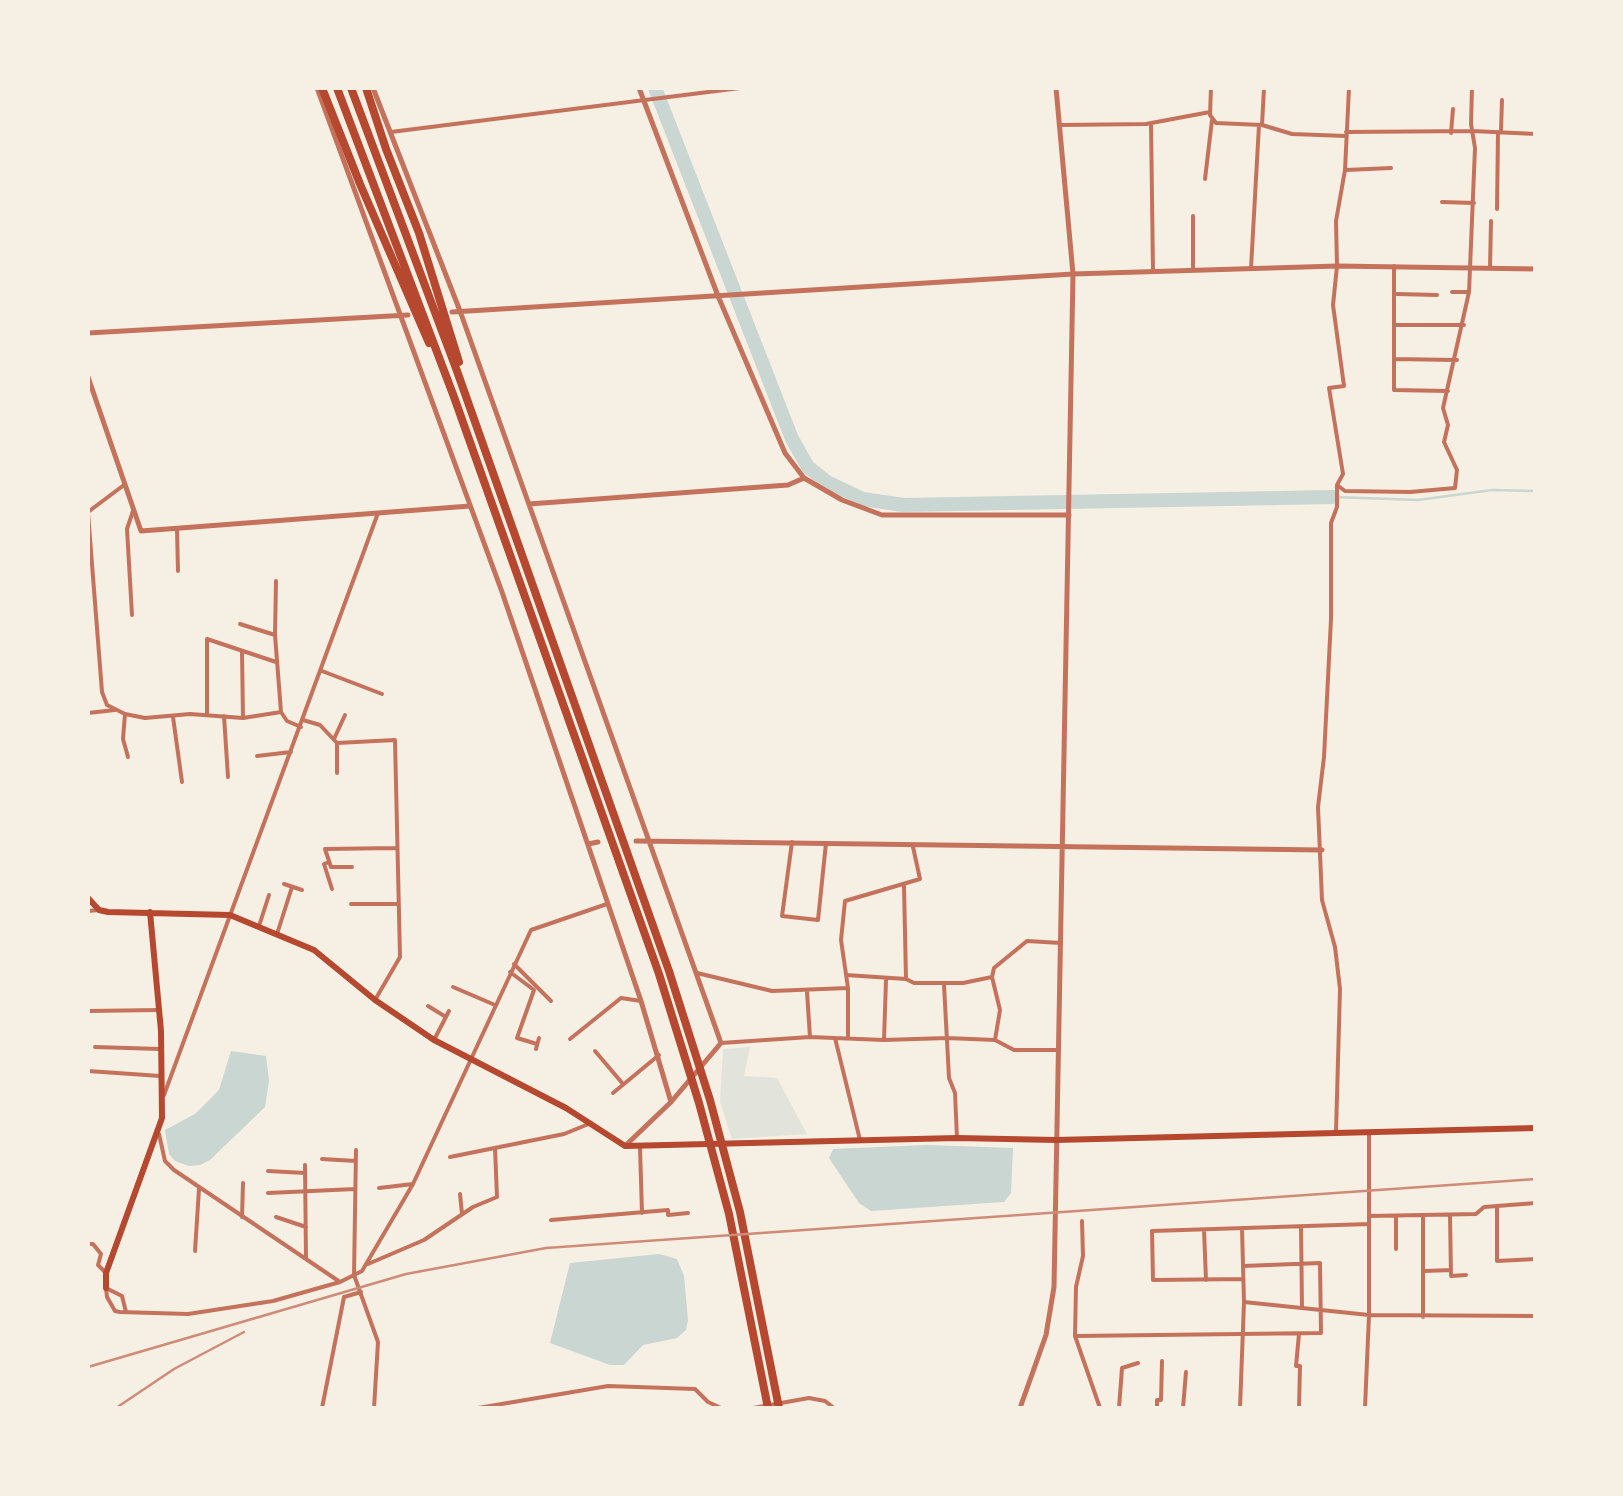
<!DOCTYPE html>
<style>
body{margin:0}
#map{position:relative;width:1623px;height:1496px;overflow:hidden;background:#f6efe4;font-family:"Roboto Condensed",sans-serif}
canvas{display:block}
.frame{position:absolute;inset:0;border:90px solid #f6efe4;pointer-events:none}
</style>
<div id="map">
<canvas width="1623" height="1496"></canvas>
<div class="frame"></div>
</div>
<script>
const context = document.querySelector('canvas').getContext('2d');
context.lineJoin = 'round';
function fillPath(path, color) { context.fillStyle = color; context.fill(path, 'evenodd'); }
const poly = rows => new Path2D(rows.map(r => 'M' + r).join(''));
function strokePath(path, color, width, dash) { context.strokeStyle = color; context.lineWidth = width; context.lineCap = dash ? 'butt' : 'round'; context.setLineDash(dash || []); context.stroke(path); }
fillPath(poly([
 [750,1047,744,1076,777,1078,807,1134,732,1139,720,1102,723,1049]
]), '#e2e4dc');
fillPath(poly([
 [231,1051,266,1056,269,1081,265,1107,210,1160,200,1165,189,1166,175,1161,169,1154,165,1130,195,1114,219,1090],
 [926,1145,1013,1148,1011,1193,1004,1202,871,1211,859,1203,829,1158,833,1149],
 [659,1254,677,1259,684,1276,688,1320,686,1330,677,1338,643,1345,624,1365,610,1365,550,1343,570,1263]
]), '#c9d6d2');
strokePath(poly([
 [1333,497,1418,500,1492,490,1536,491]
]), '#c9d6d2', 2.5);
strokePath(poly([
 [655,88,792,439,808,467,827,482,863,499,903,505,1333,497]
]), '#c9d6d2', 14);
strokePath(poly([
 [1211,88,1210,115,1216,123,1262,125,1292,134,1346,136],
 [1151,123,1153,271],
 [1061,125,1146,124,1210,112],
 [1262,125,1264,88],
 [1501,130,1502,100],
 [391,132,740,88],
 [1346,132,1472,131,1536,134],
 [1451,133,1453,109],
 [1346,170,1391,168],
 [1205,179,1212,120],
 [1442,202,1474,203],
 [1497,209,1498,132],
 [1193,216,1193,270],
 [1394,266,1394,359,1457,360],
 [1251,268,1259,125],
 [1490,268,1491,221],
 [1452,292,1469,292],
 [1397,294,1437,295],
 [1395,325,1464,325],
 [1394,359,1394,390,1448,391],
 [1337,485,1345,491,1410,492,1455,488,1457,470,1444,442,1448,425,1443,408,1469,292,1475,148,1471,124,1472,88],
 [88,512,124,485],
 [88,513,102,692,107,705,125,714,145,718,190,714,243,718,281,712,287,721,301,727],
 [177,530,178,571],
 [276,581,275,635,281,712],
 [132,615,127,529,133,511],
 [240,624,275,635],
 [242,652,243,718],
 [322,671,382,694],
 [88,713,115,710],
 [125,714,123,739,128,757],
 [207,715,207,639,276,662],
 [224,716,228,777],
 [173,717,182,782],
 [303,720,320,725,337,743,395,740,400,957,375,1000],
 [334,739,345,715],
 [337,743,337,773],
 [257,756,291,752],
 [792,842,782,916,818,920,826,843],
 [329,862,324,864,332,889],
 [352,867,331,867,325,849,397,848],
 [284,884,302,890],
 [904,886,906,979],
 [351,904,399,904],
 [88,911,99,910],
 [259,926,269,895],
 [277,934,292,887],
 [514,964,551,1001],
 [510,972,534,990,517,1038,537,1044],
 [697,973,772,991,848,988],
 [846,975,906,979,914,983,963,983,992,977,994,968,1027,941,1061,943],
 [992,977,1000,1010,995,1040],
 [944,985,949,1078,955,1093,957,1138],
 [453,987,495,1005],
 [807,992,810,1037],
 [428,1006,446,1017],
 [89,1011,158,1010],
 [848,1037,848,988,841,940,845,901,920,879,913,847],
 [835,1038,860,1140],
 [570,1039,621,998,641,1001],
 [434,1040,449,1011],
 [884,1040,886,980],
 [721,1043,810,1037,884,1040,947,1038,995,1040,1014,1050,1058,1050],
 [95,1047,160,1049],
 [536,1049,539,1038],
 [595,1051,623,1084],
 [88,1071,160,1076],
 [613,1093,659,1055],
 [164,1095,378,513],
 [1336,1132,1340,989,1335,947,1322,900,1318,807,1324,757,1331,619,1331,523,1337,507,1337,485,1343,474,1329,388,1344,386,1333,305,1337,266,1336,221,1345,170,1349,88],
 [159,1134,165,1161,174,1170,340,1282],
 [640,1148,642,1213],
 [356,1150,354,1275,378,1342,374,1408],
 [450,1157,564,1134,591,1123],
 [322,1159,356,1161],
 [305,1165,306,1258],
 [268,1171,305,1173],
 [379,1188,413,1184],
 [268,1193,355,1189],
 [460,1194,462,1214],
 [1497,1206,1497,1261,1536,1259],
 [1450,1215,1451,1276,1466,1275],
 [1369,1216,1476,1214,1484,1207,1536,1203],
 [1423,1216,1423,1317],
 [242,1217,243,1183],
 [276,1217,306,1227],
 [551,1220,668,1210,668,1215,688,1213],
 [1082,1221,1083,1256,1076,1287,1075,1336,1100,1408],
 [1301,1227,1302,1307],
 [1204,1230,1206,1280],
 [88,1244,93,1244,101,1254,98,1265,105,1272],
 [1396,1249,1396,1216],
 [195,1251,199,1189],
 [368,1264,424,1240,473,1207,497,1197,495,1148],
 [1425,1271,1451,1270],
 [1243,1279,1153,1280,1152,1231,1369,1224],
 [1244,1302,1369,1315,1369,1133],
 [126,1312,122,1296,106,1288,107,1297,115,1311,120,1312,188,1314,273,1301,340,1282,362,1271,413,1184,531,930,607,904],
 [1299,1334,1296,1366,1300,1366,1299,1408],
 [1075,1336,1321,1333,1320,1263,1243,1266],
 [322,1408,344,1297,361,1292],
 [478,1408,608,1386,695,1389,708,1402,721,1408],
 [753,1408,809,1398,825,1401,834,1408],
 [1119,1408,1122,1368,1138,1363],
 [1157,1408,1157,1400,1161,1400,1162,1361],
 [1183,1408,1186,1372],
 [1240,1408,1244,1302,1242,1228],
 [1365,1408,1369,1315,1536,1316]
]), '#c5725c', 4);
strokePath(poly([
 [317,88,502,592,641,1001,671,1102],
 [373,88,460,311,721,1043,671,1102,625,1146],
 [639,88,718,296,785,453,804,478,842,500,882,515,1069,515],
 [452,312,1073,274,1337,266,1536,269],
 [88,333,408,315],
 [88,377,141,531,470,506],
 [529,504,788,485,804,478],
 [636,841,1322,850],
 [588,844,598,842],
 [1020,1408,1046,1335,1054,1287,1073,274,1056,88]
]), '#c5725c', 5);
strokePath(poly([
 [88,898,99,910,108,912,230,915,314,950,375,1000,434,1040,566,1108,625,1146,957,1138,1056,1140,1536,1128],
 [106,1288,106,1273,162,1118,161,1031,150,912]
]), '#b5482f', 6);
strokePath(poly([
 [322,88,360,184,429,343],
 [337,88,454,397,659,974,699,1103,729,1214,768,1408],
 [351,88,457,371,669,971,710,1100,740,1212,779,1408],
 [366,88,386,149,419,233,459,362]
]), '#b5482f', 8);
strokePath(poly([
 [88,1367,406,1274,546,1248,1536,1179],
 [116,1408,174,1369,244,1332]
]), '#cf8b77', 2.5);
</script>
